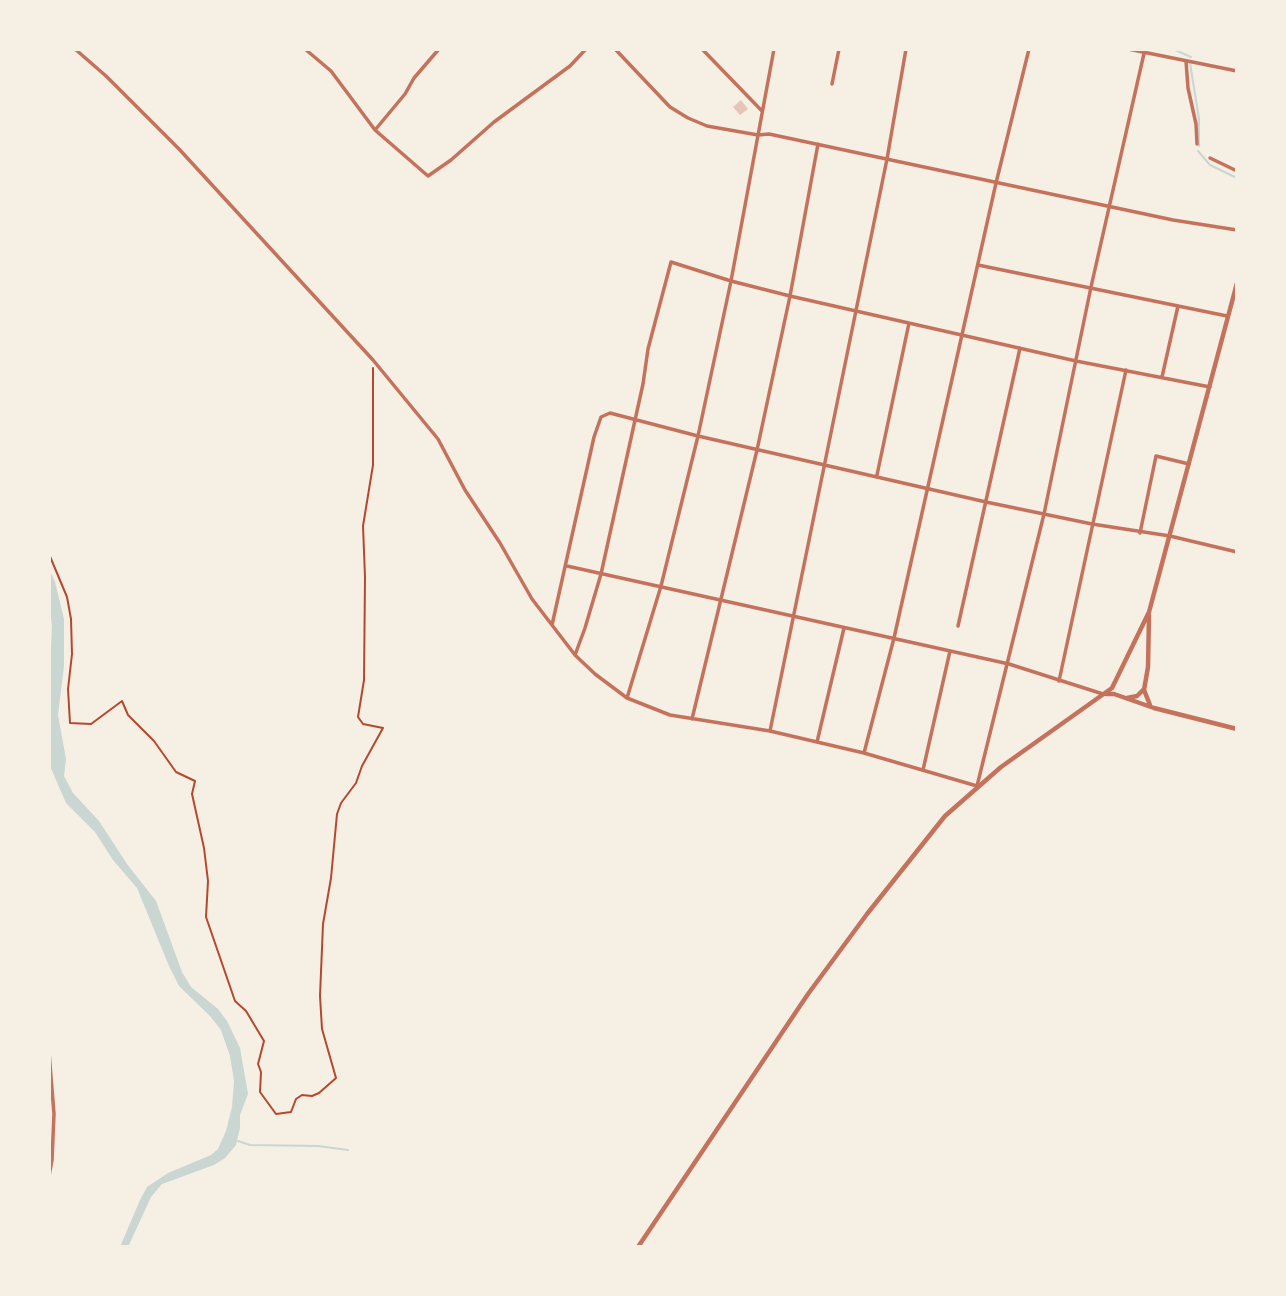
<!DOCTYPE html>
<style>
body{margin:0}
#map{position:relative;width:1286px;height:1296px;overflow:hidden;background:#f6efe4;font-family:"PT Serif",serif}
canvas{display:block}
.frame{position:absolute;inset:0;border:51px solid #f6efe4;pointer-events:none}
</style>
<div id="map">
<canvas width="1286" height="1296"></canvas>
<div class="frame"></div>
</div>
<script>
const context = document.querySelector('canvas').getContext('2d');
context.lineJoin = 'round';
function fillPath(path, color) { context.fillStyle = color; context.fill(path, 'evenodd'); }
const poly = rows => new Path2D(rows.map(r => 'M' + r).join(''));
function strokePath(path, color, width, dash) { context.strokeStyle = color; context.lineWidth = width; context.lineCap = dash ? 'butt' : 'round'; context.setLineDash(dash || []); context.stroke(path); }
fillPath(poly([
 [49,568,55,582,64,619,64,666,58,715,66,759,64,776,73,793,99,821,127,864,156,901,182,972,191,987,218,1009,227,1021,240,1048,248,1094,240,1115,240,1128,236,1145,225,1158,214,1165,162,1184,151,1197,128,1247,120,1247,140,1200,147,1187,168,1173,211,1155,218,1149,226,1131,232,1107,234,1081,230,1056,221,1030,210,1016,179,986,169,966,137,888,113,860,95,832,66,803,50,766,49,689,52,626,49,602]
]), '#c9d6d2');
strokePath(poly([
 [1173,49,1191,57],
 [1190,63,1199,119,1199,146],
 [1198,151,1210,165,1237,178],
 [238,1141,250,1145,318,1146,348,1150]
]), '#c9d6d2', 2);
fillPath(poly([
 [741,100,748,109,740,115,733,107]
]), '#e6c5b7');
strokePath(poly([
 [49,554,67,597,71,619,72,654,68,689,70,723,91,724,122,701,128,715,154,741,176,772,195,781,192,794,204,848,208,881,206,917,235,1001,246,1011,264,1041,258,1064,261,1072,260,1092,276,1114,291,1112,296,1099,302,1095,312,1096,319,1093,336,1078,322,1029,320,996,323,924,331,878,337,814,341,803,356,783,362,766,383,728,363,724,358,717,364,680,365,577,363,526,373,465,373,368]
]), '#b5482f', 2);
strokePath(poly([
 [75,49,106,76,179,149,373,360,438,439,465,490,500,543,532,599,575,655,595,674,627,698,670,715,770,731,864,753,977,786,1044,514,1091,287,1145,49],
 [305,49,331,71,375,130,428,176,451,160,494,122,570,66,586,49],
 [615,49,670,107,688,118,707,126,758,135,769,134,1173,220,1237,230],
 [702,49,762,111],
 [1128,49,1237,71],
 [1186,61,1188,88,1196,124,1197,144],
 [832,84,839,49],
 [375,130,405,94,414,78,439,49],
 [1210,158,1237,171],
 [978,265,1227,316],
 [1162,377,1178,306],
 [877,475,909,323],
 [1140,533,1156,456,1189,464],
 [567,566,1009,664,1103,694],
 [552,625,594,437,601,417,610,413,698,436,986,502,1092,524,1170,536,1237,552],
 [958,626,1020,348],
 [575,655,585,628,601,574,643,384,648,349,671,262,731,281,790,296,1076,361,1210,387],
 [1059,681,1126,370],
 [627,698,661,586,698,436,731,281,774,49],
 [692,719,757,450,790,296,818,144],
 [770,731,887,159,906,49],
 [817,742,844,628],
 [864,753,894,638,996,183,1029,49],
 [923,770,950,651],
 [49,1052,54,1114,52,1160,49,1176]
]), '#c5725c', 3.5);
strokePath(poly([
 [1149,615,1148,667,1144,690,1150,705],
 [1106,694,1114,694,1154,708,1237,729],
 [1127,698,1137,696,1143,690],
 [638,1247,808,994,867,914,945,816,1001,767,1112,688,1149,612,1237,283]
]), '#c5725c', 4.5);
</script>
